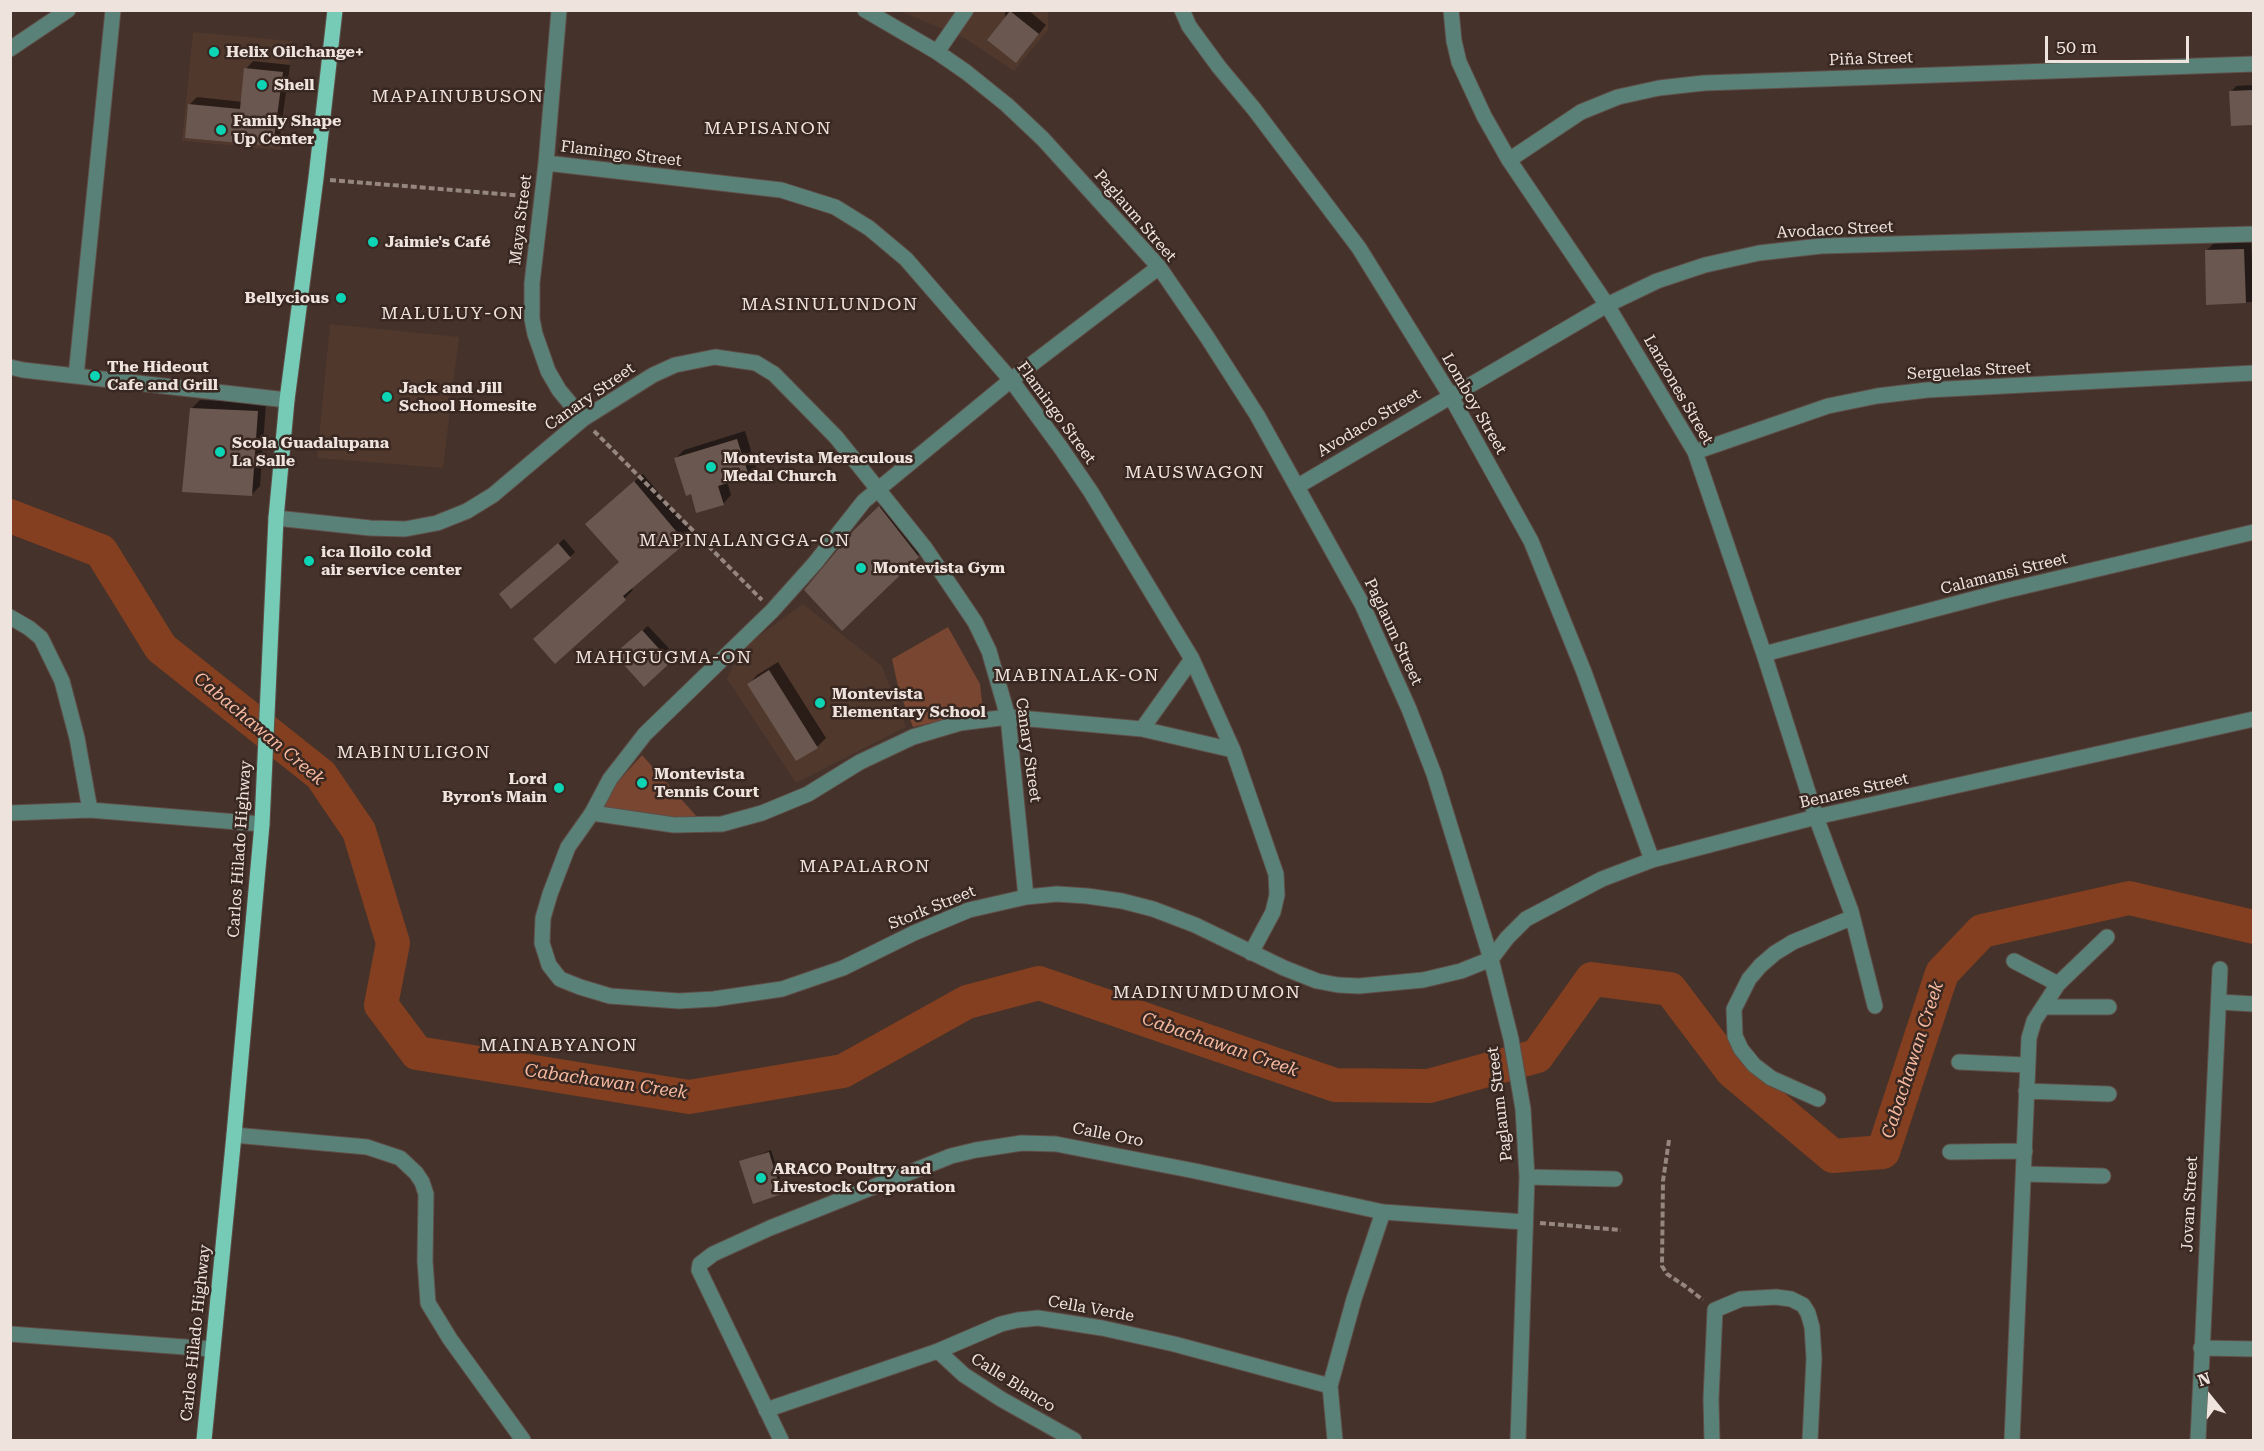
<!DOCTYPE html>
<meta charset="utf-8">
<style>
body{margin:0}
#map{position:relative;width:2264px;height:1451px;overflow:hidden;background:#44322b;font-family:"Roboto Serif",serif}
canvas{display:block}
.frame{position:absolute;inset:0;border:12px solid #efe3de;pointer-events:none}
.north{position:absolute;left:2180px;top:1367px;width:60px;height:60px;-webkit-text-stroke:4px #392821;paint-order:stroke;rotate:342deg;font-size:16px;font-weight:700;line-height:24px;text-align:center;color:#efe3de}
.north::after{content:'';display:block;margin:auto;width:21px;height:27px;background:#efe3de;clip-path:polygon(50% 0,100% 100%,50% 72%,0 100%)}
.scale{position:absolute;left:2045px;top:36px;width:144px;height:27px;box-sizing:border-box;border:3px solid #efe3de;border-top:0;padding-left:8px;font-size:18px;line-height:21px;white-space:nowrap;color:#efe3de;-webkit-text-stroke:4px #392821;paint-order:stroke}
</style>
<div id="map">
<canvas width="2264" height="1451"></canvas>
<div class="frame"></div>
<div class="north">N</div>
<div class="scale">50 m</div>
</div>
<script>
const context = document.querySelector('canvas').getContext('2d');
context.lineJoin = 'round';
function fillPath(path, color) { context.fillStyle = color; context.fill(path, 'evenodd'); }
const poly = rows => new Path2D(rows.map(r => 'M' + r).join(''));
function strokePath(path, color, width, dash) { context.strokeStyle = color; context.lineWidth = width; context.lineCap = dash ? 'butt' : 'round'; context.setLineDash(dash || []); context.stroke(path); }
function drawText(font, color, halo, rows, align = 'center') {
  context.font = font + ' "Roboto Serif",serif'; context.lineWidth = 5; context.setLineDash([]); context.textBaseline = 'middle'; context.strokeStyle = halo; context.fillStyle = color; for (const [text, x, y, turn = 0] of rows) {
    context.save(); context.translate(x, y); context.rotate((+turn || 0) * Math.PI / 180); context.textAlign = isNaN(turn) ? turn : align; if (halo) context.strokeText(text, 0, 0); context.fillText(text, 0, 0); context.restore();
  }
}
fillPath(poly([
 [900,11,1048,11,1048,30,1014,71,964,38],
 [193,32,292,41,281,150,182,141],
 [330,324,459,337,443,468,317,458],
 [803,604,882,666,906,727,796,783,727,679,743,647]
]), '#50382d');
fillPath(poly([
 [948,627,980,684,983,711,913,727,899,691,892,659],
 [642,755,707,828,591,812]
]), '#784631');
fillPath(poly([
 [1005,10,1028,10,1046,25,1024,53,1005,20],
 [253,61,290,65,280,137,273,144,189,105,197,97,243,102,246,69],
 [2254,85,2254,124,2232,125,2231,92,2236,86],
 [2251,242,2254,302,2208,303,2206,251,2214,243],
 [200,400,266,403,260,486,251,495,191,409],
 [745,431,756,467,748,475,727,481,731,495,723,504,692,492,676,458,684,450],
 [643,474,693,534,631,588,633,590,625,598,555,662,621,562,596,516],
 [882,505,920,554,842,628,855,531],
 [564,539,575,552,570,557,506,589],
 [648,626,676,656,644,685,621,649],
 [778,662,826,738,818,746,797,759,749,684,757,675],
 [771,1150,784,1191,782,1193,741,1162]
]), '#0007');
strokePath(poly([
 [10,516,101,551,161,648,321,775,359,831,393,943,381,1005,417,1053,689,1097,843,1071,967,1002,1039,983,1335,1085,1429,1086,1537,1056,1592,979,1670,989,1732,1071,1833,1156,1883,1152,1942,973,1982,931,2129,898,2254,927]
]), '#833f1f', 34);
fillPath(poly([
 [1010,11,1039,34,1016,63,987,40],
 [244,68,283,72,273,146,185,138,188,104,240,109],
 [2253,90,2253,125,2231,126,2229,91],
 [2244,249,2246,303,2206,305,2205,250],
 [190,408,258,411,252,496,182,492],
 [737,439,749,476,718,486,724,505,696,513,691,494,686,496,674,458],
 [634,481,686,543,623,596,626,600,555,664,533,639,619,562,585,524],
 [879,506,919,557,842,631,804,590,854,530],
 [558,543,571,558,511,609,499,594],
 [642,630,671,662,644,687,614,654],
 [769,670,818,748,796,761,747,684],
 [769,1152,782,1194,753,1204,739,1161]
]), '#6a574f');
const minor = poly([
 [559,10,546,163,532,283,532,319,535,334,548,371,559,390,583,419],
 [865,10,937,52,966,72,1007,105,1043,139,1159,267,1207,337,1257,415,1362,604,1409,709,1434,774,1491,959,1511,1039,1523,1109,1527,1177,1518,1440],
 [1182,10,1189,26,1219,67,1254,109,1359,248,1450,395,1531,541,1584,672,1652,860],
 [1451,10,1454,41,1459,62,1484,116,1509,160,1607,305,1695,452,1764,654,1816,817,1851,911,1875,1006],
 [10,49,68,10],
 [937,52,966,10],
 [1509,160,1581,112,1618,97,1659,88,1704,83,2254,64],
 [546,163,781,190,835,207,869,228,906,259,1011,380,1061,448,1091,492,1192,659,1233,750,1276,874,1277,895,1273,912,1251,953],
 [1159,267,1011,380,864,501,815,563,772,611,645,734,610,779,592,813,568,847,550,894,543,918,542,943,549,965,560,979,580,987,610,996,679,1001,714,999,782,989,843,968,914,933,969,910,1026,897,1057,894,1087,896,1122,901,1153,909,1195,925,1284,968,1317,981,1338,985,1359,986,1423,980,1461,971,1491,959,1507,938,1526,919,1602,879,1652,860,1816,817,2254,719],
 [10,367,23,370,287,400],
 [76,376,113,10],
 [1695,452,1828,406,1877,396,1927,390,2254,373],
 [1298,486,1607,305,1657,281,1705,265,1759,253,1821,246,2254,234],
 [276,518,370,528,405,529,437,523,467,511,493,495,583,419,653,375,675,365,715,357,756,363,774,374,836,437,925,548,975,622,989,651,1008,717,1026,897],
 [10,617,29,628,41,638,62,681,77,738,90,810],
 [1764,654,2000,592,2254,532],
 [1142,729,1192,659],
 [10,813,90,810,262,824],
 [592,813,674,825,722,824,762,813,808,794,860,762,913,737,960,723,1008,717,1142,729,1233,750],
 [2014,961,2058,984],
 [2219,1002,2254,1004],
 [2043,1007,2109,1007],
 [1959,1062,2026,1065],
 [2026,1091,2109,1094],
 [1818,1099,1771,1078,1754,1065,1741,1049,1735,1036,1734,1009,1749,979,1760,966,1775,953,1793,942,1851,918],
 [234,1135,367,1147,400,1158,416,1173,422,1182,426,1194,425,1261,428,1303,450,1339,523,1440],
 [1950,1152,2025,1151],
 [2024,1174,2103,1176],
 [1527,1177,1615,1179],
 [10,1334,212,1349],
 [2201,1348,2254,1349],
 [938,1351,964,1375,1001,1399,1074,1440],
 [1330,1386,1354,1299,1383,1212],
 [766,1410,938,1351,1001,1324,1018,1320,1038,1318,1102,1328,1174,1344,1330,1386,1335,1440],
 [781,1440,699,1270,700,1264,713,1254,770,1228,951,1156,976,1150,1022,1143,1056,1144,1195,1171,1383,1212,1524,1222],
 [1712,1440,1711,1399,1715,1310,1741,1299,1776,1297,1791,1299,1803,1305,1808,1313,1812,1327,1814,1358,1810,1440],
 [2012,1440,2029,1038,2034,1021,2058,984,2107,937],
 [2198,1440,2220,969]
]);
const major = poly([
 [204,1440,234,1135,262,824,276,518,287,400,316,178,335,10]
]);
strokePath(minor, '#5f4e48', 17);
strokePath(major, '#5f4e48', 17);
strokePath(poly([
 [330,180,526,196],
 [594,431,762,600],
 [1669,1140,1663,1181,1662,1266,1667,1274,1685,1286,1703,1300],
 [1540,1223,1621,1230]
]), '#958680', 4, [6, 3]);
strokePath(minor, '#5a8177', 15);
strokePath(major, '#76cbb6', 15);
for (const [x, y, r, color] of [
 [214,52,6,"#0cd5b5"],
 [262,85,6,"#0cd5b5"],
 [221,130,6,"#0cd5b5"],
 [373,242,6,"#0cd5b5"],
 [341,298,6,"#0cd5b5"],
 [95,376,6,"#0cd5b5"],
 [387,397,6,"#0cd5b5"],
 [220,452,6,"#0cd5b5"],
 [711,467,6,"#0cd5b5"],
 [309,561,6,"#0cd5b5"],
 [861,568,6,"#0cd5b5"],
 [820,703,6,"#0cd5b5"],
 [642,783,6,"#0cd5b5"],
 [559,788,6,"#0cd5b5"],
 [761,1178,6,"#0cd5b5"]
]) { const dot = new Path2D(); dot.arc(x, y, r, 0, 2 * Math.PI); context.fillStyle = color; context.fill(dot); strokePath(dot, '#392821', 2); }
drawText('bold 16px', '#efe3de', '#392821', [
 ["Helix Oilchange+",226,52],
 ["Shell",274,85],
 ["Family Shape",233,121],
 ["Up Center",233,139],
 ["Jaimie's Café",385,242],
 ["Bellycious",329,298,"right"],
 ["The Hideout",107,367],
 ["Cafe and Grill",107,385],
 ["Jack and Jill",399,388],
 ["School Homesite",399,406],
 ["Scola Guadalupana",232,443],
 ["La Salle",232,461],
 ["Montevista Meraculous",723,458],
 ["Medal Church",723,476],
 ["ica Iloilo cold",321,552],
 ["air service center",321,570],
 ["Montevista Gym",873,568],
 ["Montevista",832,694],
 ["Elementary School",832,712],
 ["Montevista",654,774],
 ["Tennis Court",654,792],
 ["Lord",547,779,"right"],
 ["Byron's Main",547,797,"right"],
 ["ARACO Poultry and",773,1169],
 ["Livestock Corporation",773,1187]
], 'left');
drawText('16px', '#efe3de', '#392821', [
 ["Piña Street",1871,59,-2],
 ["Flamingo Street",621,154,7],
 ["Paglaum Street",1135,216,49],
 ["Maya Street",521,220,-83],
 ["Avodaco Street",1835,230,-3],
 ["Serguelas Street",1969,371,-3],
 ["Lanzones Street",1678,390,60],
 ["Canary Street",590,397,-35],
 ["Lomboy Street",1474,404,60],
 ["Flamingo Street",1056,413,54],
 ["Avodaco Street",1369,423,-31],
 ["Calamansi Street",2004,574,-14],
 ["Paglaum Street",1393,632,65],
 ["Canary Street",1028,750,82],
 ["Benares Street",1854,791,-13],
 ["Carlos Hilado Highway",240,849,-86],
 ["Stork Street",932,908,-22],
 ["Paglaum Street",1500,1104,-97],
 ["Calle Oro",1108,1135,11],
 ["Jovan Street",2190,1204,-87],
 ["Cella Verde",1091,1309,10],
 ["Carlos Hilado Highway",196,1333,-84],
 ["Calle Blanco",1013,1383,32]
]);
context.letterSpacing = '1.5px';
drawText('18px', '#efe3de', '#392821', [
 ["MAPAINUBUSON",458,97],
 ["MAPISANON",768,129],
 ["MASINULUNDON",830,305],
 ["MALULUY-ON",453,314],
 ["MAUSWAGON",1195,473],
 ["MAPINALANGGA-ON",745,541],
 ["MAHIGUGMA-ON",664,658],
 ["MABINALAK-ON",1077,676],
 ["MABINULIGON",414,753],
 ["MAPALARON",865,867],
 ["MADINUMDUMON",1207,993],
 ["MAINABYANON",559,1046]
]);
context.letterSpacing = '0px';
drawText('italic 18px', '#f6b99f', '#392821', [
 ["Cabachawan Creek",259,729,40],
 ["Cabachawan Creek",1220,1045,19],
 ["Cabachawan Creek",1913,1060,-72],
 ["Cabachawan Creek",606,1082,8]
]);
</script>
